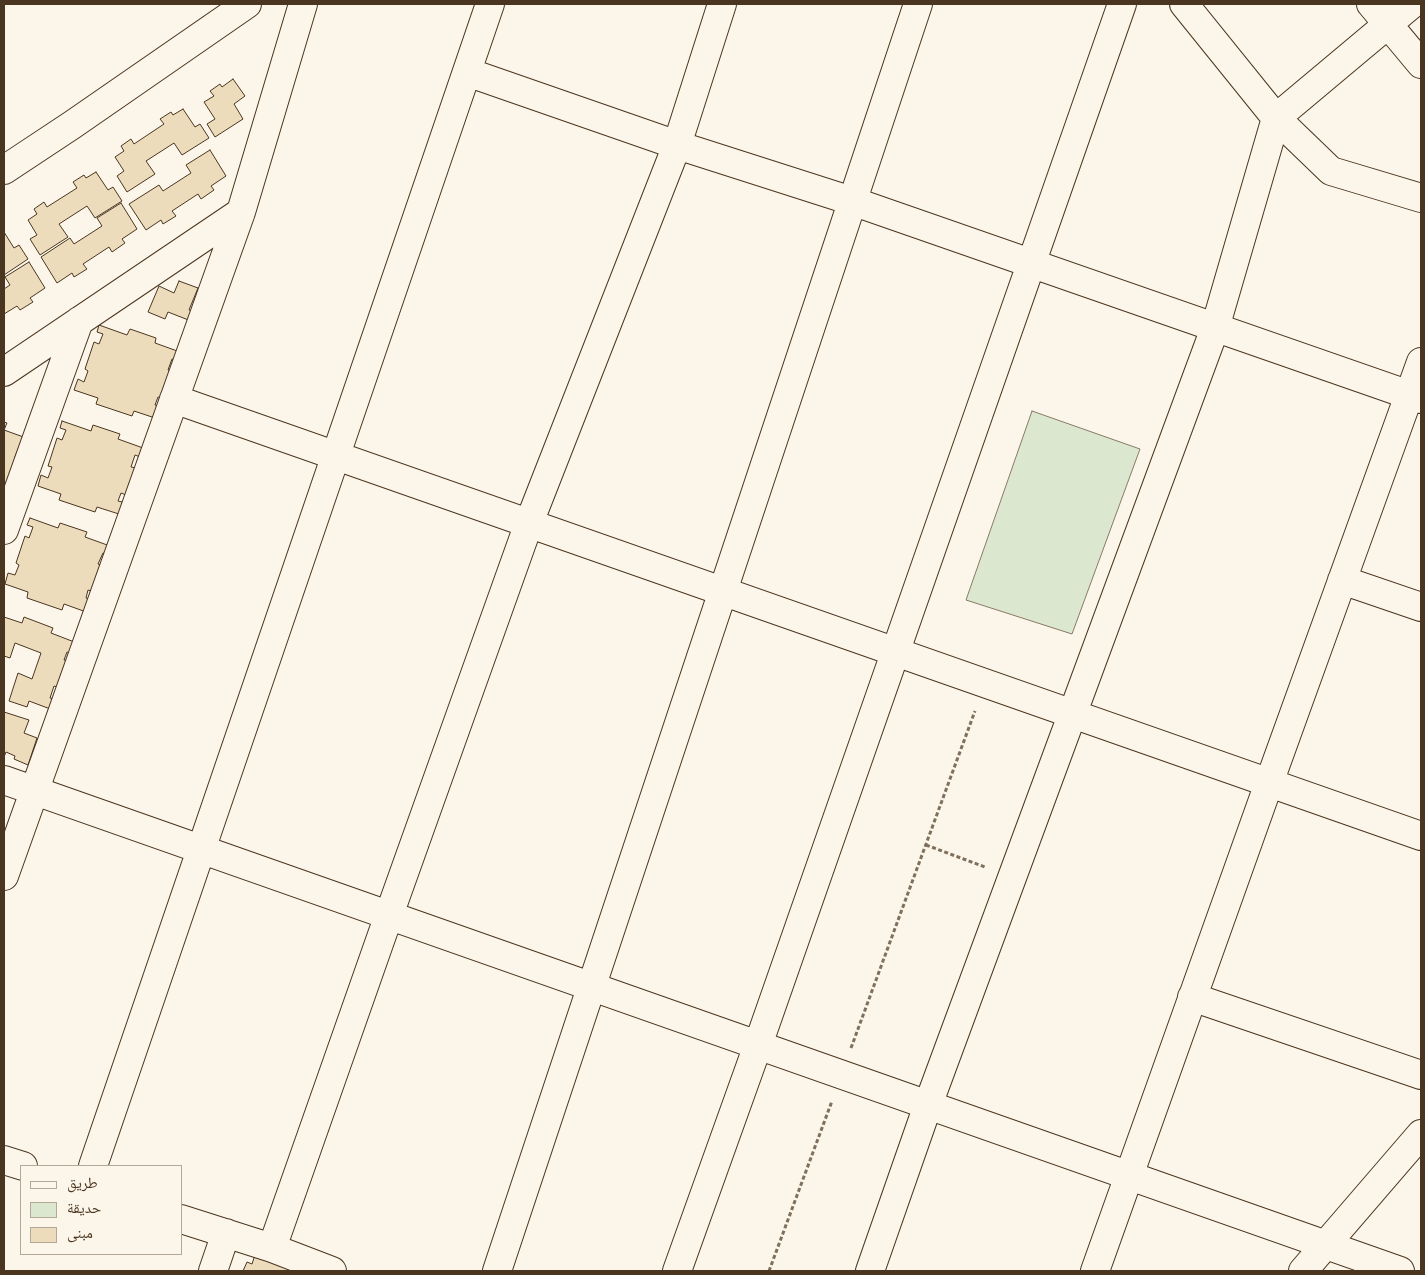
<!DOCTYPE html>
<meta charset="utf-8">
<style>
body{margin:0}
#map{position:relative;width:1425px;height:1275px;overflow:hidden;background:#fbf6e9;font-family:"Asap Condensed","Noto Naskh Arabic",sans-serif}
canvas{display:block}
.frame{position:absolute;inset:0;border:5px solid #4a3520;pointer-events:none}
.legend{position:absolute;left:20px;top:1165px;width:162px;height:90px;box-sizing:border-box;background:#fbf6e9;border:1px solid #b4a999;margin:0;padding:6px 9px;list-style:none;font-size:15px;color:#4a3520}
.legend li{display:flex;align-items:center;gap:10px;height:25px}
.legend b{width:25px;border:1px solid #b4a999}
</style>
<div id="map">
<canvas width="1425" height="1275"></canvas>
<div class="frame"></div>
<ul class="legend">
<li><b style="height:6px;background:#fbf6e9"></b>طريق</li>
<li><b style="height:14px;background:#dce7d0"></b>حديقة</li>
<li><b style="height:14px;background:#ecdcbc"></b>مبنى</li>
</ul>
</div>
<script>
const context = document.querySelector('canvas').getContext('2d');
context.lineJoin = 'round';
function fillPath(path, color) { context.fillStyle = color; context.fill(path, 'evenodd'); }
const poly = rows => new Path2D(rows.map(r => 'M' + r).join(''));
function strokePath(path, color, width, dash) { context.strokeStyle = color; context.lineWidth = width; context.lineCap = dash ? 'butt' : 'round'; context.setLineDash(dash || []); context.stroke(path); }
const green = poly([
 [1032,411,1140,449,1072,634,966,600,1032,411]
]);
fillPath(green, '#dce7d0');
strokePath(green, '#887966', 1);
const building = poly([
 [233,79,245,96,234,104,243,119,215,137,207,124,215,119,204,102,214,96,210,91,220,84,222,87,233,79],
 [183,109,195,127,200,124,209,138,182,155,174,143,146,161,155,174,127,192,117,176,124,171,115,157,124,151,121,146,131,139,134,144,164,124,160,119,171,112,173,115,183,109],
 [210,150,226,176,211,186,214,190,201,199,198,194,172,211,176,216,163,224,161,220,146,230,129,204,159,185,163,191,191,173,186,165,210,150],
 [96,172,108,190,113,187,122,201,95,218,87,206,59,224,68,237,40,255,30,239,37,235,28,220,37,214,34,209,44,202,47,207,77,188,73,182,84,175,86,178,96,172],
 [121,203,137,229,122,239,125,243,112,252,109,247,83,264,87,269,74,277,72,273,57,283,41,257,70,238,74,244,102,226,97,218,121,203],
 [4,232,14,248,19,245,28,259,4,275,4,232],
 [29,262,45,288,30,298,33,302,20,310,17,306,4,314,4,289,10,285,5,277,29,262],
 [179,281,198,288,189,310,194,312,191,321,168,312,165,319,148,312,159,286,174,293,179,281],
 [99,325,127,335,130,329,156,338,155,343,180,352,177,360,172,359,168,370,172,372,163,398,158,397,155,405,162,407,158,419,134,411,132,416,96,404,98,398,74,390,78,379,84,382,88,371,85,369,94,342,99,344,103,334,97,332,99,325],
 [62,421,91,431,93,425,120,434,118,439,143,448,140,457,135,455,131,467,136,468,126,495,121,493,118,501,126,503,122,515,97,507,95,512,59,500,61,494,38,486,41,475,48,478,52,467,48,466,57,438,62,440,66,430,60,428,62,421],
 [4,422,7,423,4,430,29,439,27,444,21,442,15,457,21,459,4,505,4,422],
 [30,518,58,528,60,523,87,532,85,537,110,546,107,554,103,553,98,564,103,566,94,592,88,590,86,598,93,601,89,613,64,604,62,610,27,598,28,592,5,584,8,573,15,575,19,565,16,563,25,536,29,538,33,527,27,525,30,518],
 [4,617,22,623,24,617,53,628,51,633,77,643,73,654,67,652,64,660,69,661,60,688,54,686,50,698,57,700,53,710,29,701,27,707,9,701,18,673,32,679,41,653,15,643,10,658,4,656,4,617],
 [4,712,29,720,24,733,37,738,28,765,14,759,15,756,6,752,4,757,4,712],
 [257,1249,310,1271,243,1271,247,1262,252,1264,257,1249]
]);
fillPath(building, '#ecdcbc');
strokePath(building, '#4a3520', 1);
const minor = poly([
 [1184,4,1276,118,1331,171,1421,198],
 [1371,4,1421,64],
 [467,72,677,145,852,201,1421,399],
 [4,372,241,212],
 [174,399,1421,836],
 [4,530,79,321],
 [1342,580,1421,607],
 [4,780,1400,1271],
 [4,876,241,212,303,4],
 [1192,997,1421,1075],
 [4,1160,23,1166],
 [93,1166,490,4],
 [181,1219,272,1248,332,1271],
 [272,1248,389,915,529,523,677,145,722,4],
 [213,1271,226,1233],
 [497,1271,918,4],
 [677,1271,758,1045,1122,4],
 [870,1271,928,1105,1215,328,1276,118,1412,4],
 [1095,1271,1269,783,1421,362],
 [1303,1271,1421,1134]
]);
const major = poly([
 [4,170,72,125,247,4]
]);
strokePath(minor, '#4a3520', 30);
strokePath(major, '#4a3520', 30);
strokePath(poly([
 [926,845,985,867],
 [851,1048,975,711],
 [769,1271,832,1101]
]), '#7f6f5c', 3, [4, 2.5]);
strokePath(minor, '#fbf6e9', 28);
strokePath(major, '#fbf6e9', 28);
</script>
